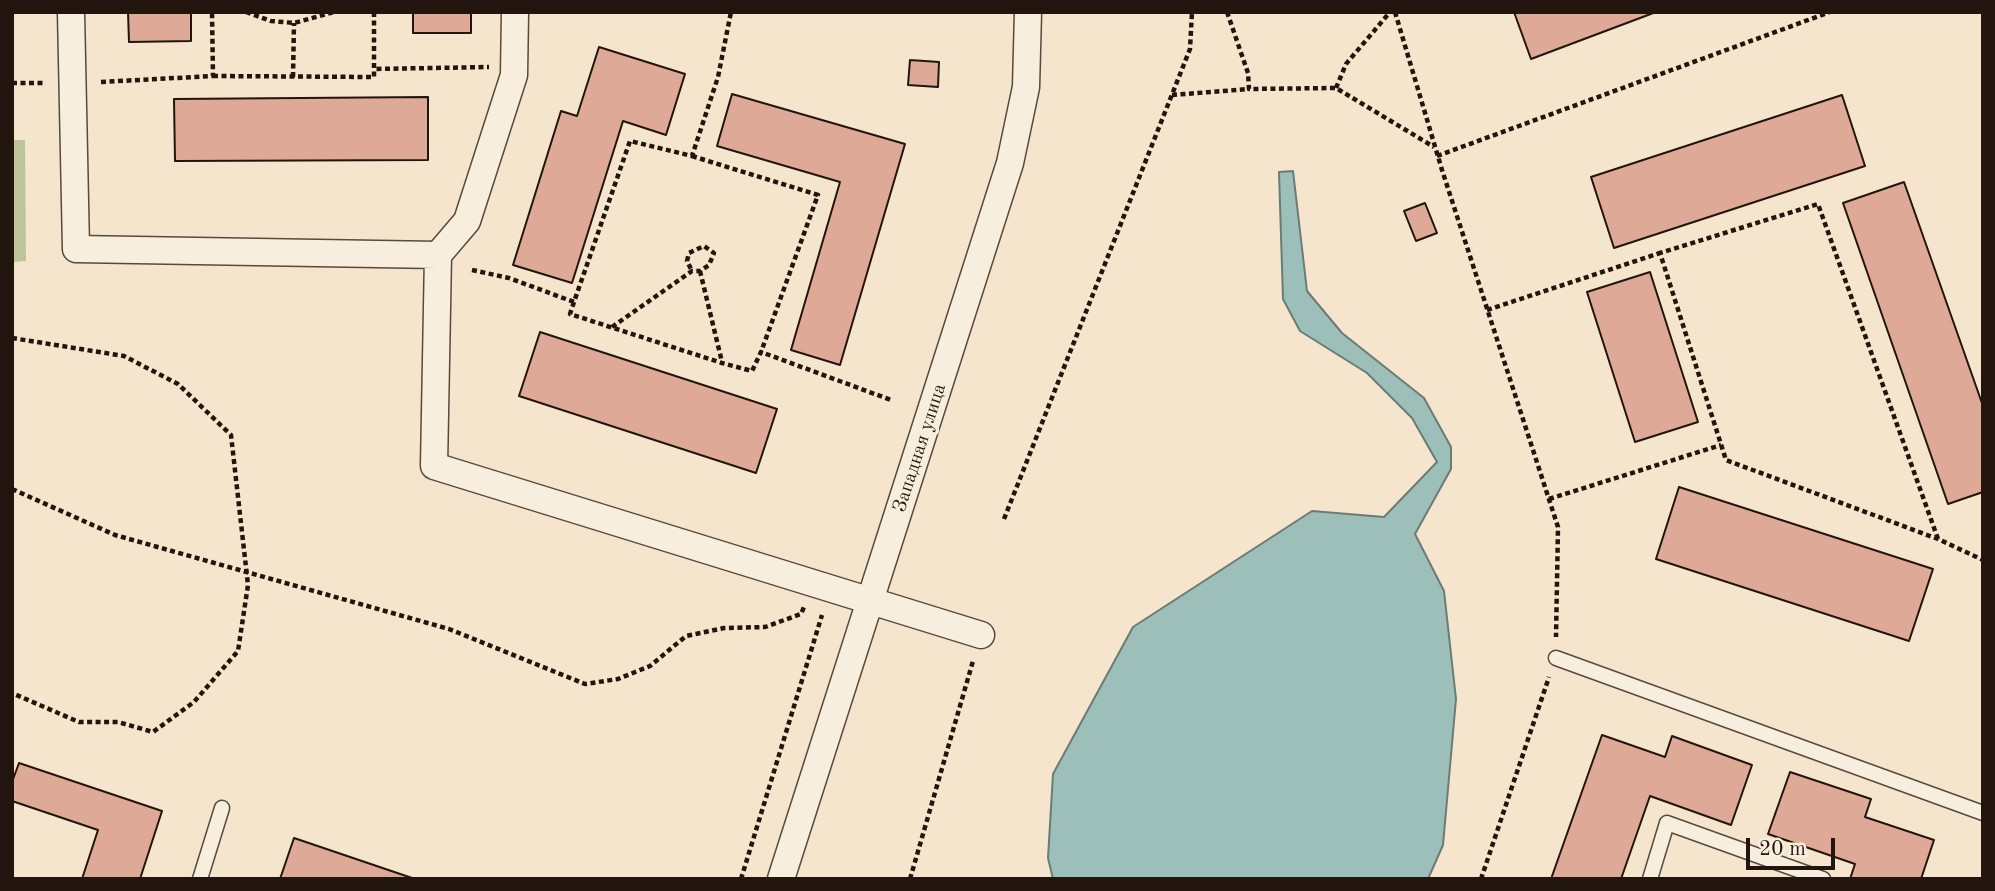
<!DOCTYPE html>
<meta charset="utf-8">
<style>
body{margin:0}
#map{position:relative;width:1995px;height:891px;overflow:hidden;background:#f5e5cc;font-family:"Old Standard TT",serif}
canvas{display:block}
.frame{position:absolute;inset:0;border:14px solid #22150d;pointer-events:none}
.scale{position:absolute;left:1746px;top:838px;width:89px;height:32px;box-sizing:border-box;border:4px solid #22150d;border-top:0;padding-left:9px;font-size:21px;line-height:24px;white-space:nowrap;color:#22150d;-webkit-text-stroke:5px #f8eede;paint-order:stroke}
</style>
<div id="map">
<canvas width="1995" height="891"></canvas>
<div class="frame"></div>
<div class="scale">20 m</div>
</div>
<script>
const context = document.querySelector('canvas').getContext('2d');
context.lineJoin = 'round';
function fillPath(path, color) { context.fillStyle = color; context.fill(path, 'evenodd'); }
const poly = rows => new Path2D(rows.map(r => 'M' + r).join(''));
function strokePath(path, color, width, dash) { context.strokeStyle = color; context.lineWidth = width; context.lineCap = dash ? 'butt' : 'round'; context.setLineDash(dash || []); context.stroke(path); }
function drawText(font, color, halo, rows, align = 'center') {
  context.font = font + ' "Old Standard TT",serif'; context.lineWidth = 7; context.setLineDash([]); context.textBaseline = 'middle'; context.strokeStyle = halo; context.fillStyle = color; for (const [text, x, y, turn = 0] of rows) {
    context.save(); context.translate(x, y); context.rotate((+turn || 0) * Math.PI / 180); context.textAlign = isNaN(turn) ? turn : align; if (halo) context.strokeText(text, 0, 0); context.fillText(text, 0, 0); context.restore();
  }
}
fillPath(poly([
 [12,140,25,140,26,261,12,262]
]), '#bdc497');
const water = poly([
 [1293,171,1307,291,1342,333,1424,398,1451,447,1451,469,1415,534,1444,591,1456,699,1443,845,1428,879,1053,879,1048,858,1053,774,1133,627,1312,511,1384,517,1437,462,1412,418,1367,373,1300,331,1283,299,1279,172,1293,171]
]);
fillPath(water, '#9cbfba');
strokePath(water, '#6b7b75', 2);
const building = poly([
 [128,12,191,12,191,41,129,42,128,12],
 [413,12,471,12,471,33,413,33,413,12],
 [1514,12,1656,12,1531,59,1514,12],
 [599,47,685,74,666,135,623,121,572,283,513,265,561,111,577,116,599,47],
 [910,60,939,62,938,87,908,85,910,60],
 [732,94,905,144,840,365,791,350,840,182,717,146,732,94],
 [1842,95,1865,166,1614,248,1591,177,1842,95],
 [428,97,428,160,175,161,174,99,428,97],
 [1904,182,1983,406,1983,492,1948,504,1843,203,1904,182],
 [1425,203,1437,233,1416,241,1404,211,1425,203],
 [1650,272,1698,422,1635,442,1587,292,1650,272],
 [540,332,777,409,756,473,519,396,540,332],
 [1679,487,1933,569,1909,641,1656,559,1679,487],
 [1602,735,1665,757,1672,736,1752,765,1731,825,1650,796,1621,879,1551,879,1602,735],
 [19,763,162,811,140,879,82,879,98,830,12,801,12,782,19,763],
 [1790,772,1871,799,1865,817,1934,840,1921,879,1850,879,1855,864,1768,834,1790,772],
 [294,838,415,879,280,879,294,838]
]);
fillPath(building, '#dfa998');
strokePath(building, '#22150d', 2);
const lane = poly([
 [1556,658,1983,813],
 [200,879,222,808],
 [1650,879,1667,823,1823,879]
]);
const street = poly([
 [71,12,76,249,438,255],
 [515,12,514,75,467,221,438,255,434,466,981,635],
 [781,879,1010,163,1026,87,1028,12]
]);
strokePath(lane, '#57493d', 17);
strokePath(street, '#57493d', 29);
strokePath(poly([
 [246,12,271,21,294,23,334,12],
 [374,12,374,69,489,67],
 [1227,12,1248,73,1249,89,1336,88,1434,147],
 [1395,12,1442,170,1558,527,1556,637],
 [213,76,374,77,374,69],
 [293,77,294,23],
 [101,82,213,76,212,12],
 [12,83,46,83],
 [1336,88,1346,64,1390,12],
 [1172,95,1249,89],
 [692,156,818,195,761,352],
 [1437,156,1830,12],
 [472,270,509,278,574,302,630,141,692,156,718,77,731,12],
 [700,271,722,362],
 [574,302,570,314,722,363,752,371,761,352,891,400],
 [1487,310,1660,253],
 [612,327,692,271,700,271,709,265,714,253,704,246,689,253,687,261,692,271],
 [12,338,124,356,178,384,231,435,248,585,238,651,194,702,153,732,118,722,79,722,12,693],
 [12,489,115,535,449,629,585,684,618,679,650,666,686,636,724,628,765,627,801,614,804,607],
 [1549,499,1721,445],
 [1004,519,1190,49,1192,12],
 [1938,539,1818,204,1660,253,1726,460,1938,539,1983,560],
 [741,879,822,615],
 [910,879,973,661],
 [1481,879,1549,677]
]), '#22150d', 4.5, [5, 3.5]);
strokePath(lane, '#f8eede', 14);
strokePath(street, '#f8eede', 26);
drawText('19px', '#22150d', '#f8eede', [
 ["Западная улица",920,448,-72]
]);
</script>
